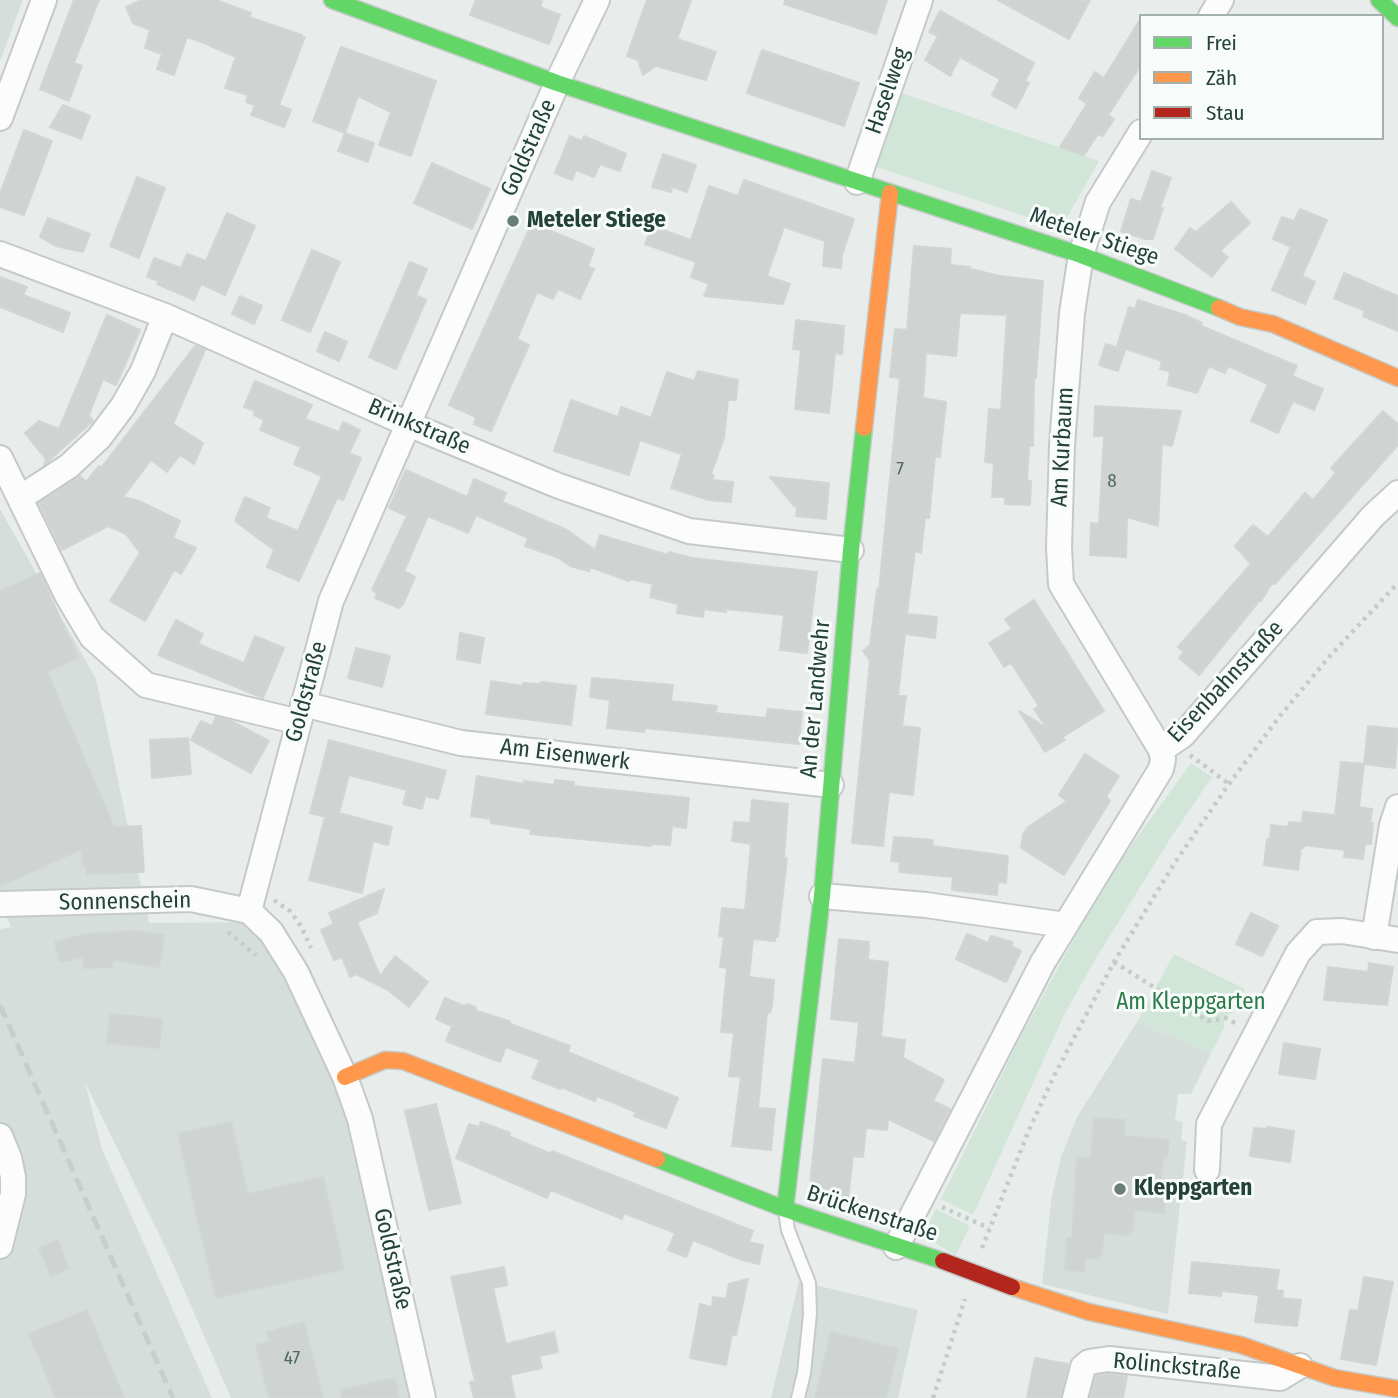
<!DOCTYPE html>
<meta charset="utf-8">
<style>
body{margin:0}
#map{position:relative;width:1398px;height:1398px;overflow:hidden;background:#e8edeb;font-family:"Fira Sans Condensed",sans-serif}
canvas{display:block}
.legend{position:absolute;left:1139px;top:14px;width:245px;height:126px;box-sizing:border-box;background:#f7fbf9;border:2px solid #a3b1ad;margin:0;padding:9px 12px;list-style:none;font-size:21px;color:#24423a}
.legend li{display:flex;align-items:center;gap:14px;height:35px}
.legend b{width:35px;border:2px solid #a3b1ad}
</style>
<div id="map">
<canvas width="1398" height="1398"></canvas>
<ul class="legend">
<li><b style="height:9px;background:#63d668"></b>Frei</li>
<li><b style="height:9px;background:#ff974d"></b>Zäh</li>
<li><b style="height:9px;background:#b3261e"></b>Stau</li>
</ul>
</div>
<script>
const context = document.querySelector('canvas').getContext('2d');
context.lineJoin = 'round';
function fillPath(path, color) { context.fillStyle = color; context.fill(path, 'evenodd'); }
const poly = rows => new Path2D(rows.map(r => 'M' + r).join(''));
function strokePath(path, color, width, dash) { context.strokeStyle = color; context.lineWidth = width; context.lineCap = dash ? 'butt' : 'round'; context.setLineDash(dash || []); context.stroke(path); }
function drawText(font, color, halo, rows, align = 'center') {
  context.font = font + ' "Fira Sans Condensed",sans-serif'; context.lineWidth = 6; context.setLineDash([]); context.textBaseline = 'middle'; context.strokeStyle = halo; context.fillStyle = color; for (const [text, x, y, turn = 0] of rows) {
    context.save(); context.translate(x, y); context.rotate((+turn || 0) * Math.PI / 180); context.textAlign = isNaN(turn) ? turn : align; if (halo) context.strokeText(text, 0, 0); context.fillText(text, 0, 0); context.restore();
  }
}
fillPath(poly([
 [0,0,23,0,0,61],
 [0,509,96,679,149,923,251,922,341,1053,418,1398,231,1398,168,1253,85,1082,102,1149,212,1398,0,1398,0,929,11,927,0,905],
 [1137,1022,1211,1053,1191,1094,1178,1094,1175,1120,1183,1122,1181,1140,1187,1142,1168,1314,1042,1284,1052,1195,1061,1157,1077,1117],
 [799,1281,918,1310,898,1398,771,1398]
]), '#d6dedb');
fillPath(poly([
 [899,92,1099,161,1061,228,873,166],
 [1191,763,1212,777,1170,839,1095,960,1064,1015,973,1215,941,1199,1018,1042,1078,931,1128,850],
 [1174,954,1245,989,1232,1014,1229,1013,1223,1024,1225,1026,1211,1053,1137,1022],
 [936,1209,970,1226,956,1255,922,1236]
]), '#d1e6d8');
const building = poly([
 [74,0,99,0,74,63,82,66,69,101,40,89,74,0],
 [141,0,216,0,251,13,249,17,302,35,302,37,305,37,279,105,291,110,284,127,251,115,255,105,246,102,248,95,225,88,236,57,199,41,187,37,174,75,157,69,162,54,145,48,150,30,133,23,126,7,141,0],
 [476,0,542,0,540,7,560,15,549,44,470,15,476,0],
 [647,0,691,0,677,39,716,52,706,80,656,66,643,75,638,60,627,56,647,0],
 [785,0,887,0,876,34,784,4,785,0],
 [998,0,1090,0,1069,39,998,0],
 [940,11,1034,63,1025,81,1029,83,1016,108,992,95,1000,79,960,57,950,76,925,60,938,36,929,32,940,11],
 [1141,18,1141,65,1108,115,1114,119,1103,136,1098,134,1084,155,1060,147,1087,104,1079,98,1095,72,1104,78,1141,18],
 [341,47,436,81,411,156,379,145,391,112,358,96,345,133,313,121,341,47],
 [762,50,859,83,844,126,747,93,762,50],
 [63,105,90,116,81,139,50,127,63,105],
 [24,130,52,141,24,215,0,207,0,194,24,130],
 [345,133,374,143,368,162,338,151,345,133],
 [570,136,582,141,584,136,626,154,620,171,600,164,594,177,576,170,572,180,555,173,570,136],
 [663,154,696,165,687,192,672,187,671,192,652,187,663,154],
 [432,163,490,189,472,229,414,203,432,163],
 [1152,171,1171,178,1160,208,1163,208,1153,239,1145,239,1121,231,1131,199,1141,202,1152,171],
 [137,177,165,188,139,258,110,246,137,177],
 [744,180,854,219,842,255,841,268,823,266,825,241,784,227,767,276,790,284,783,304,704,296,709,284,691,277,696,262,645,244,652,226,691,240,709,186,738,196,744,180],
 [1231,202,1250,223,1220,251,1228,257,1212,277,1175,249,1190,228,1196,232,1231,202],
 [1300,209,1327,220,1302,276,1315,282,1305,304,1272,290,1291,247,1273,239,1282,217,1294,221,1300,209],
 [227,213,255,226,225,295,201,284,194,300,157,284,159,281,147,277,154,258,181,268,187,254,206,261,227,213],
 [48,218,90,234,83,252,56,246,40,237,48,218],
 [532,223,594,249,588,267,594,269,580,299,558,289,553,299,537,292,517,339,529,345,491,431,474,424,476,417,449,405,532,223],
 [914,246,951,249,950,265,970,267,970,269,1000,276,1043,281,1036,378,1034,378,1033,446,1029,446,1027,481,1031,481,1030,505,1005,504,1005,497,992,497,994,463,985,462,989,409,1001,410,1007,315,960,313,956,356,926,353,923,398,946,402,940,457,935,457,929,518,925,518,921,553,915,551,907,614,937,617,935,638,905,634,898,696,906,696,902,726,920,728,913,795,889,792,883,846,852,843,870,661,863,651,870,645,877,589,879,590,900,378,890,377,895,329,907,330,914,246],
 [312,250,340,262,310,332,282,320,312,250],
 [410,262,427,269,416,295,426,300,396,369,369,357,410,262],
 [1344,273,1398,296,1398,331,1363,316,1365,311,1334,298,1344,273],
 [0,277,27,287,23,295,70,313,63,332,0,307,0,277],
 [240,296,262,306,254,324,232,314,240,296],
 [1138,300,1185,315,1202,323,1201,326,1297,366,1292,376,1323,389,1314,410,1293,401,1278,433,1251,421,1268,384,1228,366,1225,373,1209,366,1197,393,1168,385,1170,371,1160,369,1162,361,1117,346,1129,307,1135,309,1138,300],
 [107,315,140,330,116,385,103,379,89,415,93,421,44,465,46,459,25,433,39,421,59,429,107,315],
 [796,320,844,326,842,354,835,353,829,413,795,409,801,350,793,349,796,320],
 [325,332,347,342,339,361,317,351,325,332],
 [1106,344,1125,350,1118,371,1099,365,1106,344],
 [195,346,205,350,173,424,203,443,194,464,180,455,167,472,151,460,123,497,139,501,180,521,173,538,196,548,181,574,174,570,145,621,110,601,140,553,126,534,108,526,62,550,39,503,80,476,86,482,99,466,101,468,195,346],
 [698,371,738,380,736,400,728,400,724,438,711,474,714,475,712,480,733,482,731,502,709,500,671,488,682,454,640,440,629,475,554,451,571,400,618,417,621,407,651,418,667,372,694,381,698,371],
 [255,381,312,405,305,419,339,432,343,422,360,430,349,453,361,458,343,500,337,498,299,581,267,567,274,550,235,521,245,497,270,508,266,518,298,531,322,476,294,464,301,447,260,430,264,420,254,415,255,411,244,407,255,381],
 [1095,406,1181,411,1172,446,1162,444,1158,526,1127,517,1126,557,1090,555,1091,523,1099,524,1104,436,1094,436,1095,406],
 [1383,411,1398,424,1398,445,1275,584,1272,583,1261,601,1260,600,1199,675,1179,658,1184,652,1178,647,1251,564,1235,546,1253,525,1268,537,1305,493,1313,500,1336,473,1331,468,1383,411],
 [406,470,467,497,474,479,506,493,502,502,567,530,595,550,600,535,668,555,669,552,692,558,817,572,807,653,780,650,784,615,726,609,726,612,704,609,703,617,677,613,678,604,650,597,653,584,630,579,629,581,590,567,589,571,570,566,559,558,525,546,528,538,476,515,468,533,428,516,404,571,415,577,403,604,399,608,375,598,377,593,372,590,407,516,389,508,406,470],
 [770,477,829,483,826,519,796,516,797,507,794,506,770,477],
 [40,573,78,658,47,672,114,827,141,826,144,872,87,874,86,865,83,865,82,849,0,886,0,591,40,573],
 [1034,600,1104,711,1061,738,1065,740,1045,752,1019,711,1047,728,1034,709,1039,706,1011,663,1004,667,989,643,1012,629,1005,619,1034,600],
 [176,620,203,634,198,644,244,663,255,636,284,648,263,698,158,655,176,620],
 [460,633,484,638,480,663,457,659,460,633],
 [356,648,390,656,382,687,348,678,356,648],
 [592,678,673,685,671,701,717,706,716,713,766,718,768,709,802,712,799,744,645,728,644,732,607,728,610,700,590,697,592,678],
 [491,681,522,686,523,683,540,684,541,682,576,686,571,725,486,714,491,681],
 [216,717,231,721,269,741,251,773,191,740,201,721,212,726,216,717],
 [1368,726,1398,729,1395,768,1364,764,1368,726],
 [188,738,191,774,152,778,150,740,188,738],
 [329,740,446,771,438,799,425,796,422,809,403,804,407,790,349,775,339,813,392,827,388,845,373,841,362,893,309,880,325,817,310,813,329,740],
 [1085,754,1119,776,1106,797,1110,801,1064,875,1021,848,1023,835,1028,827,1067,801,1059,795,1085,754],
 [1341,762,1364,764,1359,807,1372,809,1370,823,1373,823,1371,844,1365,844,1363,859,1344,857,1345,850,1304,845,1304,848,1301,848,1298,870,1264,865,1267,839,1270,839,1271,825,1288,827,1289,822,1302,823,1303,812,1335,815,1341,762],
 [477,776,524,784,524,781,554,785,555,780,574,782,574,786,689,798,686,828,672,826,670,845,651,844,651,846,530,834,531,829,491,823,491,819,471,816,477,776],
 [752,800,788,804,784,858,787,858,778,937,775,937,775,941,753,939,749,977,774,980,772,1006,770,1013,767,1013,758,1108,775,1109,771,1150,732,1146,741,1077,729,1076,734,1033,721,1032,727,968,720,967,724,937,719,936,722,908,745,910,751,844,732,841,734,822,750,823,752,800],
 [894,837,933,840,932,846,1008,856,1006,883,998,882,997,895,952,890,953,877,899,872,900,862,891,861,894,837],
 [384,889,377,913,357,922,380,976,395,956,428,982,409,1007,388,990,356,974,350,977,342,957,334,960,321,930,334,924,329,913,384,889],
 [1251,913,1278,926,1262,956,1236,944,1251,913],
 [136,931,164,935,159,967,112,960,112,967,84,968,83,957,60,962,55,942,86,934,136,931],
 [967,934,988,943,991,936,1013,942,1011,946,1021,951,1006,982,956,959,967,934],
 [839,939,869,942,868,960,888,962,881,1037,905,1040,903,1058,944,1080,933,1101,950,1109,934,1141,888,1119,887,1130,866,1128,863,1157,853,1156,848,1200,817,1196,818,1186,810,1185,823,1059,855,1063,859,1022,831,1019,839,939],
 [1369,963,1393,967,1387,1005,1324,1000,1328,967,1368,972,1369,963],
 [445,998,464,1006,467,1004,475,1007,477,1011,509,1021,511,1024,570,1046,568,1052,678,1098,666,1128,634,1116,636,1112,597,1096,595,1101,561,1087,560,1089,532,1078,540,1060,506,1047,500,1062,446,1041,452,1026,436,1019,445,998],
 [110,1014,162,1019,159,1048,107,1043,110,1014],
 [1284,1043,1320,1049,1315,1079,1279,1074,1284,1043],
 [436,1104,461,1203,429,1210,405,1111,436,1104],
 [1094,1118,1125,1120,1124,1136,1169,1140,1167,1158,1163,1157,1160,1192,1165,1192,1164,1213,1134,1210,1133,1230,1127,1235,1104,1233,1102,1254,1096,1259,1085,1258,1084,1271,1065,1270,1067,1238,1072,1238,1077,1157,1091,1159,1094,1118],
 [231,1122,248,1194,323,1177,344,1269,216,1298,178,1134,231,1122],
 [481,1122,510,1133,509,1136,551,1154,552,1151,753,1231,749,1242,763,1245,759,1264,742,1260,693,1240,686,1257,668,1250,675,1233,624,1213,622,1219,551,1190,547,1198,456,1158,469,1124,479,1127,481,1122],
 [1267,1127,1294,1131,1290,1162,1250,1156,1254,1128,1267,1129,1267,1127],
 [58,1240,69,1268,51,1276,39,1248,58,1240],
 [1192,1262,1279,1270,1276,1290,1283,1291,1282,1298,1301,1300,1297,1326,1255,1322,1259,1295,1221,1291,1221,1296,1189,1293,1192,1262],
 [504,1267,507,1285,493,1288,506,1344,554,1332,558,1352,539,1356,542,1368,510,1375,515,1398,474,1398,470,1382,475,1381,451,1277,504,1267],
 [1364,1277,1393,1282,1376,1365,1341,1359,1350,1310,1358,1311,1364,1277],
 [748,1279,736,1335,732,1334,726,1365,690,1358,700,1304,712,1307,713,1297,726,1299,729,1284,748,1279],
 [87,1310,124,1398,56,1398,29,1334,87,1310],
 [304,1322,323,1398,269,1398,256,1345,269,1342,267,1332,304,1322],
 [831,1332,898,1349,886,1398,815,1398,831,1332],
 [1035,1358,1068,1364,1061,1398,1027,1398,1035,1358],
 [1109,1374,1127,1376,1123,1398,1090,1398,1096,1376,1109,1374],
 [395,1378,399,1398,342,1398,341,1390,395,1378]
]);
fillPath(building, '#cfd4d2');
strokePath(building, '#d1d6d4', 2);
const lane = poly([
 [785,1211,788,1230,809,1283,810,1314,804,1373,798,1398]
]);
const street = poly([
 [1211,16,1221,0],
 [0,118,44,0],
 [1141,132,1098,202,1081,255,1072,313,1062,445,1059,547,1061,584,1161,750],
 [857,182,920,0],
 [0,254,165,316,408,424,559,486,689,531,851,550],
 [0,458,67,595,92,637,146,685,299,722],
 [20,498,69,466,99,438,123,406,143,371,165,316],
 [303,704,461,743,831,785],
 [822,896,926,905,1065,925],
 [0,904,191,899,249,911,271,932,296,972,345,1077,360,1119,423,1398],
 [249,911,331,601,557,83,597,0],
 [1374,937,1392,825,1398,807],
 [0,1136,9,1158,13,1177,13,1194,0,1246],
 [1207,1170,1209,1124,1298,953,1317,932,1342,931,1398,940],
 [896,1247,1043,962,1161,769,1163,759,1161,750,1183,735,1373,516,1398,493],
 [1075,1398,1083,1367,1089,1362,1109,1359,1280,1378,1300,1366]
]);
const fast = poly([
 [332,0,557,83,1081,255,1219,308],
 [1379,0,1398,18],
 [657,1159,785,1209,943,1261],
 [785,1209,822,896,851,550,864,428]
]);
const slow = poly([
 [1219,308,1240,317,1273,324,1398,378],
 [864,428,890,193],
 [345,1077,385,1060,403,1061,657,1159],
 [1012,1287,1089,1312,1241,1345,1335,1378,1398,1389]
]);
strokePath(lane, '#c5cac8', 16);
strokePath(street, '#c5cac8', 28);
strokePath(fast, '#c3cbc8', 19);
strokePath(slow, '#c3cbc8', 19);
strokePath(poly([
 [1190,755,1229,784],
 [274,900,290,911,301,926,311,948],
 [228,932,256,955],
 [1114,962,1208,1021,1226,1018,1237,1024],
 [942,1207,989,1228],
 [982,1248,1029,1130,1054,1076,1114,962,1174,864,1229,784,1280,716,1329,657,1398,583],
 [933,1398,965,1299]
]), '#c3ccca', 4.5, [3.5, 5]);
strokePath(lane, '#fcfcfc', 12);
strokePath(street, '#fcfcfc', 24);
strokePath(fast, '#63d668', 16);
strokePath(slow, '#ff974d', 16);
strokePath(poly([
 [0,1005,173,1398]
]), '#c9cdcc', 5, [14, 7]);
const jamBridge = poly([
 [943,1261,1012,1287]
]);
strokePath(jamBridge, '#c3cbc8', 19, []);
strokePath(jamBridge, '#b3261e', 16);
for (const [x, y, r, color] of [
 [513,221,7,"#697e78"],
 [1120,1189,7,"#697e78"]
]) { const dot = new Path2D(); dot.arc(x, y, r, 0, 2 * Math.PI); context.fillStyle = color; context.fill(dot); strokePath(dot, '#f7fbf9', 2.5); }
drawText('19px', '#506761', null, [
 ["7",900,470],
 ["8",1112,482],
 ["47",292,1359]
]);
drawText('23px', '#24423a', '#f7fbf9', [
 ["Haselweg",888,91,-71],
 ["Goldstraße",529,148,-66],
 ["Meteler Stiege",1094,237,19],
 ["Brinkstraße",419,427,23],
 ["Am Kurbaum",1063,447,-87],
 ["Eisenbahnstraße",1226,682,-47],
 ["Goldstraße",307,692,-75],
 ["An der Landwehr",816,699,-85],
 ["Am Eisenwerk",565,755,7],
 ["Sonnenschein",125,902,-1],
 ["Brückenstraße",872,1214,18],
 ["Goldstraße",392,1259,77],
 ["Rolinckstraße",1177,1367,5]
]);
drawText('bold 23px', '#24423a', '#f7fbf9', [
 ["Meteler Stiege",527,221],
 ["Kleppgarten",1134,1189]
], 'left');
drawText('23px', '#2d7a4b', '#f7fbf9', [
 ["Am Kleppgarten",1191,1003]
]);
</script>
